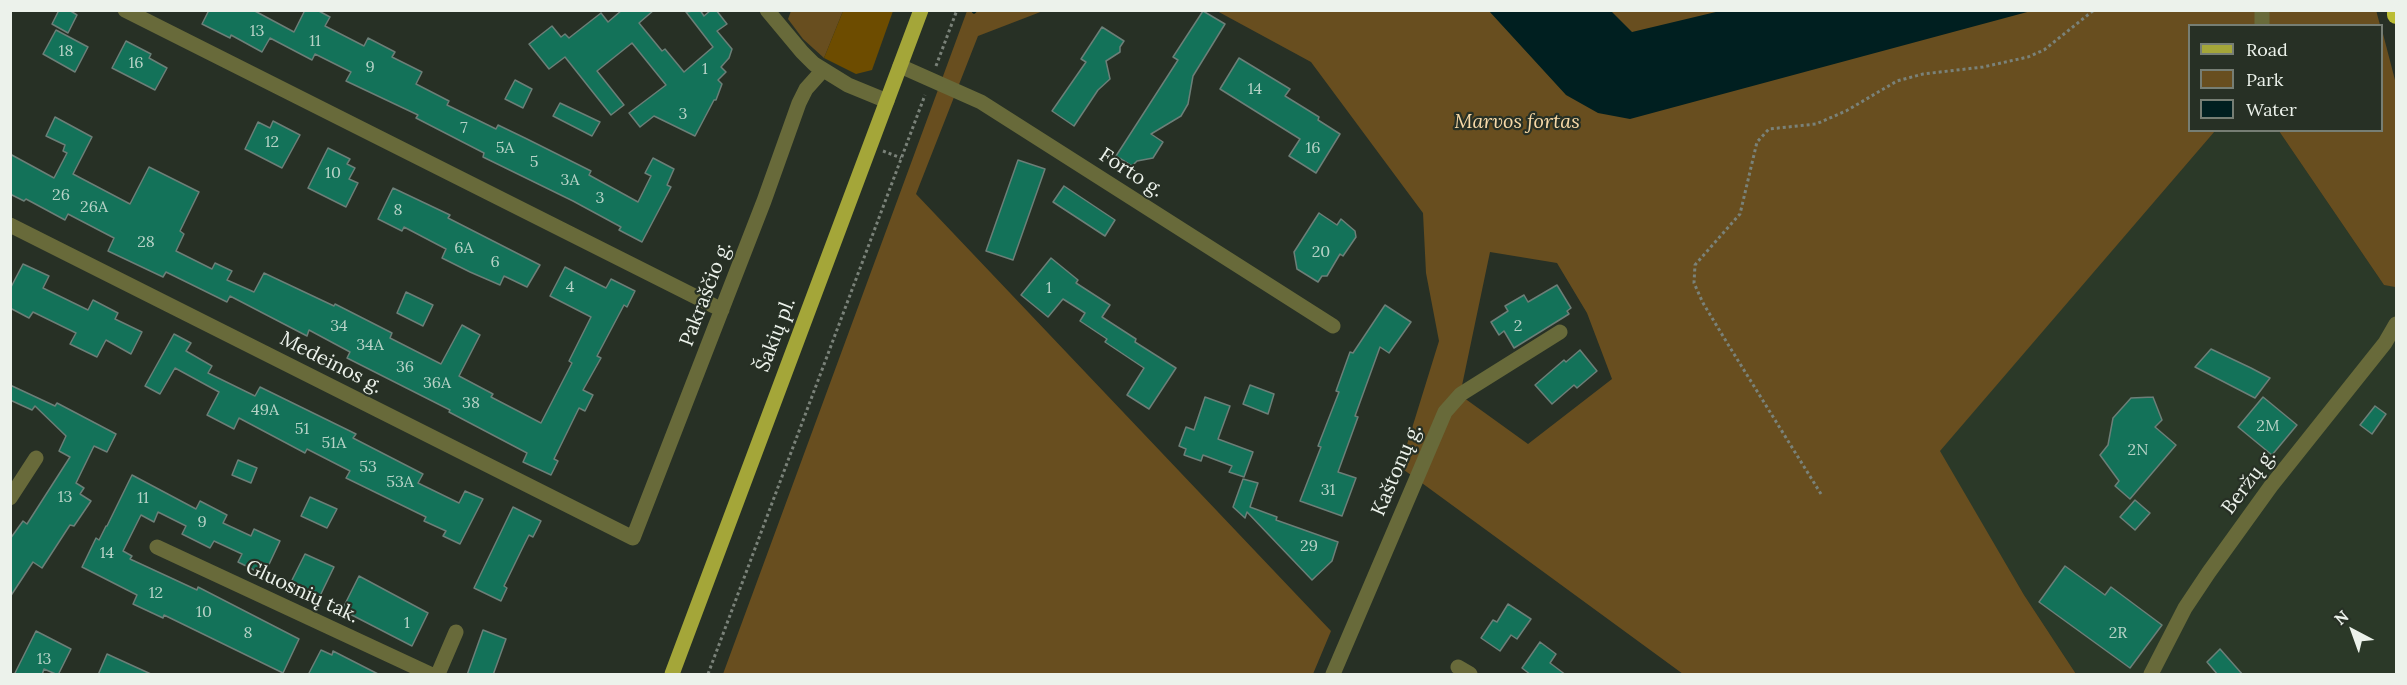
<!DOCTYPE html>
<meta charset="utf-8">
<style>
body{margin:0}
#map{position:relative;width:2407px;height:685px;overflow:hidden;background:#273025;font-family:Lora,serif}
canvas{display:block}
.frame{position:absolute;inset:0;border:12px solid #ecf2eb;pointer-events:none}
.legend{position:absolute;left:2188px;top:24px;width:195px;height:108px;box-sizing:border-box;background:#273025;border:2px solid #767e74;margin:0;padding:8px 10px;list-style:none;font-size:18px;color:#ecf2eb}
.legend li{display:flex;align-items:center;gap:12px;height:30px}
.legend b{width:30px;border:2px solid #767e74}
.north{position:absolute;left:2323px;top:601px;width:60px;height:60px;-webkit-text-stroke:4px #273025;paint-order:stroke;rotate:319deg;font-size:16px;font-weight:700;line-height:24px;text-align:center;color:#ecf2eb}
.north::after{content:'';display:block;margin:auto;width:21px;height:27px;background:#ecf2eb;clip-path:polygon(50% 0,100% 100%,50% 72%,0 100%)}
</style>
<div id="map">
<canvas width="2407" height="685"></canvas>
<div class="frame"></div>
<ul class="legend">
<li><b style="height:8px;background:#a4a639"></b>Road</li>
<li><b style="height:16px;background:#684e1f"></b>Park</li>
<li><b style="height:16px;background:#001f20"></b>Water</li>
</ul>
<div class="north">N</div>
</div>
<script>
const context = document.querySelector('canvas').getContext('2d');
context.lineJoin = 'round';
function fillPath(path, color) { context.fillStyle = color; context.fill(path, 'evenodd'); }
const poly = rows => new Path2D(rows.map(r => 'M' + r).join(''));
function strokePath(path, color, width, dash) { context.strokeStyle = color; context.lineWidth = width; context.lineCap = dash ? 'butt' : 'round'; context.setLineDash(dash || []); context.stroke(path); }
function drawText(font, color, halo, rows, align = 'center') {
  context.font = font + ' Lora,serif'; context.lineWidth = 4.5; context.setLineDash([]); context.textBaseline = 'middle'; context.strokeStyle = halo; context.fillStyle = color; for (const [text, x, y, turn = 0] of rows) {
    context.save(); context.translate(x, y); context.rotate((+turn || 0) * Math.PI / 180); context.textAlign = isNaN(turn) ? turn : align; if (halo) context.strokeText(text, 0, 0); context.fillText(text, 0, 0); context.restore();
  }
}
fillPath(poly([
 [2215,131,2279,131,2384,285,2396,286,2396,674,2076,674,2024,595,1939,451]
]), '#2b3928');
fillPath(poly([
 [2376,10,2380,25,2190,26,2190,130,2215,131,1940,451,2024,595,2076,674,1683,674,1400,467,1439,341,1426,273,1423,213,1311,62,1217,11],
 [1490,252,1557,263,1587,313,1612,379,1528,444,1460,395],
 [791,11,843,11,824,58,803,39,788,19],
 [967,11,1043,11,978,36,916,194,1331,631,1313,674,723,674],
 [2382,30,2396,84,2395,287,2384,285,2279,131,2382,130]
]), '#684e1f');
fillPath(poly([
 [843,11,893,11,872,70,856,74,824,58]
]), '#6d4c00');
fillPath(poly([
 [1720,11,1720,10,2031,11,1630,119,1598,113,1566,95,1489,11,1611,11,1632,32]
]), '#001f20');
strokePath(poly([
 [974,11,975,10]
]), '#001f20', 5);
const building = poly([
 [59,10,69,10,77,15,68,33,52,24,59,10],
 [209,10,253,10,294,32,305,10,317,10,330,17,325,26,364,46,368,38,395,52,392,57,422,72,416,84,449,101,447,105,496,129,498,125,527,139,591,171,589,175,638,202,651,176,645,173,653,158,674,169,667,185,671,187,642,242,619,230,621,227,573,201,483,157,484,153,416,118,418,115,346,81,351,72,315,54,312,60,270,38,262,52,231,35,230,38,202,24,209,10],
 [622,10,654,10,639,23,662,51,665,49,684,72,713,47,686,12,700,10,704,16,711,10,716,10,727,24,717,31,732,49,729,58,721,67,726,72,718,80,722,84,716,100,714,100,695,136,654,116,640,127,629,113,666,85,632,43,597,71,624,105,611,115,565,57,549,69,529,44,552,26,561,37,565,34,569,38,601,13,608,22,622,10],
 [1203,11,1225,24,1193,76,1188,104,1181,116,1151,134,1163,142,1153,158,1137,161,1132,166,1116,156,1178,60,1173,57,1203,11],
 [1102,27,1124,41,1120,47,1120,52,1106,61,1110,79,1098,90,1074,126,1052,111,1086,62,1081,59,1102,27],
 [56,30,88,47,75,72,43,54,56,30],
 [126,41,151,54,149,58,167,68,155,90,112,68,126,41],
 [1239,58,1290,89,1285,96,1319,117,1318,120,1340,134,1316,173,1289,156,1300,139,1220,89,1239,58],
 [515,80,532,89,523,108,505,99,515,80],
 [560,103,600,122,592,136,553,116,560,103],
 [55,117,92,137,73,174,130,204,149,167,199,192,180,231,184,234,176,251,212,269,215,263,232,271,227,280,254,292,264,273,334,306,335,304,392,333,390,338,441,364,462,325,480,335,459,376,493,394,491,397,541,423,572,363,569,361,591,317,550,296,565,267,606,288,611,279,635,291,627,307,624,305,597,356,601,358,583,390,593,395,585,411,579,408,554,459,558,461,551,475,523,462,527,453,449,412,450,410,347,358,350,352,309,330,307,336,230,296,227,302,166,272,163,277,108,251,114,238,68,214,65,220,26,199,24,201,10,194,10,154,54,178,67,153,63,151,65,145,46,136,55,117],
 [273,121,300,135,282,168,245,149,258,122,270,128,273,121],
 [328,148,350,159,347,164,355,168,349,179,358,183,346,207,308,188,328,148],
 [1018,160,1045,169,1013,260,986,251,1018,160],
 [1064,186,1115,220,1105,236,1053,202,1064,186],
 [393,188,450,215,448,218,540,265,527,287,504,276,500,285,470,272,442,258,446,249,404,227,402,231,378,219,393,188],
 [1319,213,1337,225,1341,219,1355,231,1356,237,1343,256,1340,254,1327,276,1322,276,1318,282,1297,269,1294,252,1319,213],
 [1051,258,1078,280,1076,283,1110,305,1102,317,1136,339,1135,342,1176,368,1149,409,1127,395,1144,368,1105,342,1107,339,1080,321,1085,313,1063,299,1048,317,1021,295,1051,258],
 [23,264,49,276,43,288,88,310,93,300,118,313,115,319,142,332,131,354,106,340,97,357,70,344,76,333,33,312,29,318,10,308,10,289,23,264],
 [1557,285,1571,308,1567,311,1569,314,1514,348,1504,331,1499,335,1491,322,1508,311,1505,306,1524,295,1528,302,1557,285],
 [406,292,433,305,423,326,397,313,406,292],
 [1385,305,1411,322,1389,353,1380,347,1355,416,1358,417,1338,472,1356,478,1342,516,1300,501,1321,447,1318,446,1339,392,1336,391,1350,352,1353,353,1385,305],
 [174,334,191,343,186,351,212,366,208,373,255,396,260,387,356,434,353,438,423,474,418,483,459,503,465,491,483,499,460,544,443,536,446,531,424,521,426,517,346,478,350,471,307,449,305,453,239,418,234,429,207,415,219,392,175,368,160,394,145,386,174,334],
 [2211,349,2251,368,2270,378,2255,398,2195,367,2211,349],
 [1580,350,1597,371,1577,388,1574,385,1552,404,1535,385,1564,360,1566,362,1580,350],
 [10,385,55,406,57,403,116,434,107,452,94,446,76,483,84,488,80,494,91,501,74,526,70,525,42,568,33,562,10,597,10,539,23,521,27,524,70,457,59,451,66,436,35,406,32,410,10,400,10,385],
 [1250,385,1274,394,1268,414,1243,404,1250,385],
 [1205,397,1230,406,1218,439,1253,452,1244,477,1229,472,1232,466,1203,455,1201,461,1184,455,1186,449,1179,446,1186,427,1194,430,1205,397],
 [2153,397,2162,420,2155,427,2176,445,2130,499,2115,486,2119,481,2100,455,2108,445,2113,418,2131,398,2153,397],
 [2263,397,2297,425,2272,455,2238,427,2263,397],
 [2375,406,2386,414,2372,434,2360,425,2375,406],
 [238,460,257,468,251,483,232,475,238,460],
 [132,475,196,509,200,501,227,515,223,523,251,536,254,529,280,541,264,575,238,562,242,554,214,541,210,548,182,534,186,526,158,512,154,522,141,515,123,551,132,556,130,559,197,590,198,587,299,639,283,673,164,615,163,618,133,604,137,595,82,567,96,538,99,540,106,526,107,526,132,475],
 [1243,479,1258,483,1250,507,1277,517,1276,520,1338,542,1332,561,1312,580,1247,512,1245,518,1233,507,1243,479],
 [310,497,337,509,327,528,301,516,310,497],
 [2135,500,2150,513,2135,530,2120,517,2135,500],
 [513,507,541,521,533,537,529,535,522,549,504,586,507,588,501,601,474,588,513,507],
 [305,554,334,567,318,600,289,586,305,554],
 [2065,566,2105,595,2111,587,2162,625,2130,668,2039,602,2065,566],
 [359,576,428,613,412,646,342,610,359,576],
 [1508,604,1531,619,1517,639,1511,635,1500,651,1481,638,1493,620,1497,622,1508,604],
 [483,630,506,639,493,675,467,675,483,630],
 [36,631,71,649,58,675,44,669,42,675,14,675,36,631],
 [1540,642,1556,654,1550,663,1566,675,1531,675,1522,668,1540,642],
 [2220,649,2243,675,2218,675,2207,662,2220,649],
 [321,650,332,655,333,651,380,675,308,675,321,650],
 [107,654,153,675,98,675,107,654]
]);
fillPath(building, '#137259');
strokePath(building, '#6c7f78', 1.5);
strokePath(poly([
 [1650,10,1656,10],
 [936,66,957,10],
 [883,151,901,158],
 [1821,494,1729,346,1703,303,1694,283,1695,265,1740,214,1757,142,1769,129,1816,124,1846,111,1897,81,1923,74,1983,67,2028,57,2044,50,2094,10],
 [708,674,925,95]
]), '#7a8279', 3, [3, 3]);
strokePath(poly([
 [125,10,722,310],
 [767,10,802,52,814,64,848,85,887,101],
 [2262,10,2262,26],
 [900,66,981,102,1333,326],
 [10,225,633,538,764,201,799,103,806,89,823,70],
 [10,498,36,458],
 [157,547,430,674],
 [1458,667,1470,674],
 [438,674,456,632],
 [1333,674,1445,412,1461,394,1560,332],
 [2151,674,2185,608,2209,572,2271,486,2385,343,2396,324]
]), '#686a3a', 15);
strokePath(poly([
 [672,674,921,10]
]), '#a4a639', 15);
strokePath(poly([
 [2396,10,2396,15]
]), '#bbbd34', 18);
drawText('16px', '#b6d2c6', null, [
 ["13",257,31],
 ["11",315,41],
 ["18",66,51],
 ["16",136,63],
 ["9",370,67],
 ["1",705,69],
 ["14",1255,89],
 ["3",683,114],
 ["7",464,128],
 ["12",272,142],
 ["5A",505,148],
 ["16",1313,148],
 ["5",534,162],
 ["10",333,173],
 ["3A",570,180],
 ["26",61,195],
 ["3",600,198],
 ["26A",94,207],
 ["8",398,210],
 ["28",146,242],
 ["6A",464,248],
 ["20",1321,252],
 ["6",495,262],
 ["4",570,287],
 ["1",1049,288],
 ["34",339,326],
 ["2",1518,326],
 ["34A",370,345],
 ["36",405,367],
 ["36A",437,383],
 ["38",471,403],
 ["49A",265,410],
 ["2M",2268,426],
 ["51",302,429],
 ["51A",334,443],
 ["2N",2138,450],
 ["53",368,467],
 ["53A",400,482],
 ["31",1328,490],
 ["13",65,497],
 ["11",143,498],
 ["9",202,522],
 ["29",1309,546],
 ["14",107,553],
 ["12",156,593],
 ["10",204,612],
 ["1",407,623],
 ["8",248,633],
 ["2R",2118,633],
 ["13",44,659]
]);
drawText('italic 20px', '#f7d9a7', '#273025', [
 ["Marvos fortas",1517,122]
]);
drawText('20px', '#ecf2eb', '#273025', [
 ["Forto g.",1131,173,33],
 ["Pakraščio g.",706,294,-69],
 ["Šakių pl.",776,335,-69],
 ["Medeinos g.",331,363,27],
 ["Kaštonų g.",1397,470,-67],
 ["Beržų g.",2249,482,-53],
 ["Gluosnių tak.",302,592,25]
]);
</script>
